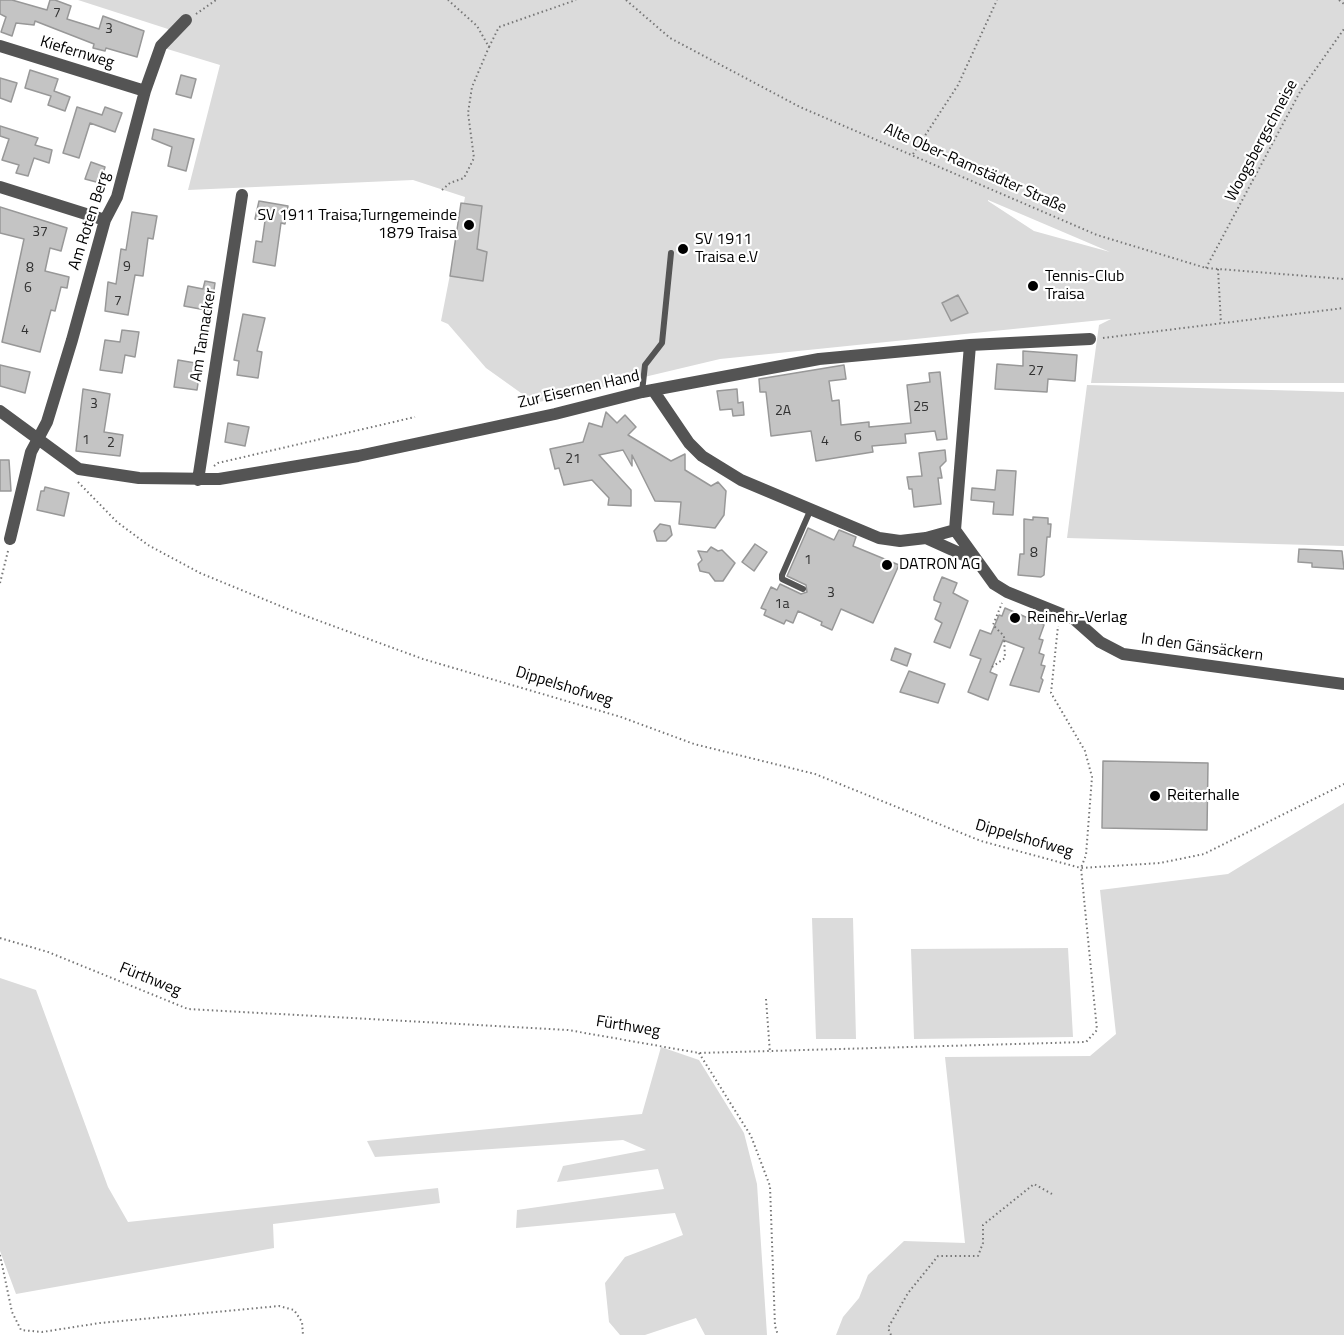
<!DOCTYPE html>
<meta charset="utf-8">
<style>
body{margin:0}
canvas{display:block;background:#fff}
</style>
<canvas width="1344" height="1335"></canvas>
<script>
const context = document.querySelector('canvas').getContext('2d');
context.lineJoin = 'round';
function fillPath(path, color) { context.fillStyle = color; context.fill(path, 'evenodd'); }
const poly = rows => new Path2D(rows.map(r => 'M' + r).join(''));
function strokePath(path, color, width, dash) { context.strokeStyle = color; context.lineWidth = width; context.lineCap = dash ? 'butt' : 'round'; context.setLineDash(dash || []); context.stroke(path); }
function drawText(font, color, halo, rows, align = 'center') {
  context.font = font + ' "Titillium Web",sans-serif'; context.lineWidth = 4.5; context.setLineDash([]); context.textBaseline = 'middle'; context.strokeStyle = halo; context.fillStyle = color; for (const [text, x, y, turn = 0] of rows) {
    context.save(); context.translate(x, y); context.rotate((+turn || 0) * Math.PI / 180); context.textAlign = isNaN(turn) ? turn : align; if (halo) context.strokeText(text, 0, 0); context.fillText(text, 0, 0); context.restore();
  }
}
fillPath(poly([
 [78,0,1344,0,1344,383,1091,383,1099,325,1111,319,720,359,535,403,486,368,448,324,441,321,465,197,413,180,188,190,220,65,164,48,168,29],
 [988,201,988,200,1110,252,1034,231],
 [1087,385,1344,392,1344,546,1067,538],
 [1344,803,1344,1335,836,1335,843,1317,859,1298,868,1275,904,1241,965,1243,945,1057,1090,1056,1116,1034,1100,890,1228,874],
 [812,918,853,918,856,1039,816,1039],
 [1068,948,1073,1037,914,1039,911,949],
 [0,978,36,990,108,1187,128,1222,438,1188,440,1203,273,1224,274,1248,16,1294,0,1251],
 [661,1047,699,1060,744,1133,757,1184,767,1335,705,1335,696,1318,645,1335,620,1335,609,1322,605,1283,625,1257,683,1235,675,1213,516,1228,517,1210,664,1189,658,1169,557,1182,563,1166,646,1150,623,1140,375,1157,367,1141,642,1114]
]), '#dbdbdb');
const building = poly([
 [0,0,12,0,47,10,50,0,55,0,71,6,67,19,99,29,103,16,144,31,137,57,106,48,105,51,93,48,94,44,35,21,34,25,16,23,12,36,1,32,6,17,0,14,0,0],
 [30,70,58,79,54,91,70,97,65,111,48,105,51,96,25,88,30,70],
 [181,75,196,79,191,98,176,94,181,75],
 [0,78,17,83,11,102,0,98,0,78],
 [77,107,102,115,105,107,122,113,115,132,90,123,79,158,63,153,77,107],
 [0,126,38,138,35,145,52,150,49,163,34,158,28,176,16,173,19,165,2,160,9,139,0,136,0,126],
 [154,129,194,139,186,171,168,166,172,147,152,139,154,129],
 [91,162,105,167,100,183,85,179,91,162],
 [259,201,288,206,285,224,281,223,275,266,253,262,256,241,262,242,265,221,255,219,259,201],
 [461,203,482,206,477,249,487,252,483,281,450,276,461,203],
 [0,207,67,228,61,251,50,248,45,271,69,277,67,288,61,287,55,311,51,310,40,352,2,342,24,239,0,233,0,207],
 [132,212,157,216,153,239,148,238,143,276,135,275,128,315,105,311,108,282,116,284,121,249,126,250,132,212],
 [205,281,215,283,211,311,184,306,188,286,203,289,205,281],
 [958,295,968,313,951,321,942,303,958,295],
 [243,314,265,318,257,351,262,352,258,378,237,375,239,361,234,360,243,314],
 [122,330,139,332,135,357,125,355,122,373,100,370,105,340,120,342,122,330],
 [1023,351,1077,355,1075,381,1048,379,1047,392,995,389,997,364,1023,366,1023,351],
 [178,360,201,364,197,390,174,387,178,360],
 [0,365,30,372,25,393,0,386,0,365],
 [844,365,846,379,829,381,832,401,839,400,841,425,869,422,869,427,911,423,907,385,930,382,929,373,940,372,947,439,937,440,935,431,905,434,906,443,872,446,873,452,816,461,811,431,771,436,766,392,760,392,759,379,844,365],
 [83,389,110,394,104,432,123,435,120,456,76,451,83,389],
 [737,389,738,403,743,402,744,415,733,416,732,409,720,410,717,391,737,389],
 [606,412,617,423,625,415,636,427,628,435,671,461,685,454,685,470,711,486,718,482,726,491,724,515,715,528,679,524,681,502,655,501,632,455,632,466,623,450,599,455,631,490,631,506,608,505,609,498,592,480,564,485,559,468,555,469,550,449,583,442,589,423,602,427,606,412],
 [228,423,249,427,245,446,225,442,228,423],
 [945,450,946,461,940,467,942,478,938,478,941,504,914,507,912,489,909,489,907,477,922,476,919,453,945,450],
 [0,460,9,460,11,491,0,491,0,460],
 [997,470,1016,471,1013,515,993,514,994,502,971,500,972,488,995,490,997,470],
 [45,487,69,493,64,516,37,510,41,491,44,491,45,487],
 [1033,517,1048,518,1048,524,1051,524,1050,537,1047,537,1044,575,1041,577,1018,575,1020,554,1024,554,1024,519,1033,520,1033,517],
 [660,524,670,526,672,535,666,541,657,541,654,531,660,524],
 [808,528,834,540,839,530,844,532,856,537,853,546,899,565,873,623,841,609,832,630,821,625,822,622,798,611,793,623,786,620,784,624,764,615,766,610,761,608,771,587,777,590,780,584,801,594,807,592,806,585,787,576,808,528],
 [755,544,767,552,754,571,742,562,755,544],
 [711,547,718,551,722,550,735,563,723,581,715,581,709,573,700,571,698,564,702,560,698,551,707,552,711,547],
 [1299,549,1342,551,1344,569,1312,567,1312,563,1298,562,1299,549],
 [942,577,957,583,953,593,968,601,950,648,934,642,942,623,935,619,941,603,934,600,934,597,942,577],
 [1005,608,1044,625,1039,639,1043,640,1039,653,1044,655,1041,665,1045,666,1041,678,1043,680,1039,692,1010,685,1024,648,1003,640,990,672,997,675,988,700,968,692,981,659,970,655,980,630,991,634,999,615,1002,616,1005,608],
 [895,648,911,654,907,666,891,660,895,648],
 [909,671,945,684,938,703,900,692,909,671],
 [1103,761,1208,763,1207,830,1102,828,1103,761]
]);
fillPath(building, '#c4c4c4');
strokePath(building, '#989898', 1.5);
strokePath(poly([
 [626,0,670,38,800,107,1097,235,1206,268,1344,279],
 [1339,0,1344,4],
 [196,14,216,0],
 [489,47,499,27,576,0],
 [913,154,958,85,997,0],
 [442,190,450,183,464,178,474,158,468,113,472,87,489,47,477,26,448,0],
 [1206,268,1301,90,1344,29],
 [1218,269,1221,323],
 [1103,338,1344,308],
 [214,466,218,463,415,417],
 [78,482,117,522,148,545,200,573,295,612,423,659,621,717,694,744,815,774,981,841,1081,868,1160,863,1204,854,1344,784],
 [0,583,8,551],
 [992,667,1005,658,1004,636,993,625,1002,603],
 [0,938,48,952,188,1009,568,1030,699,1053,1086,1042,1097,1030,1081,868,1086,855,1092,777,1085,751,1051,693,1058,626],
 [766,999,770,1053],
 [699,1053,751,1136,770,1186,775,1326,778,1335],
 [0,1255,12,1312,21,1330,42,1332,100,1323,279,1306,294,1310,302,1322,303,1335],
 [891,1335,888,1328,908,1293,938,1256,978,1256,983,1243,983,1225,1034,1184,1052,1194]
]), '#767676', 2, [1.5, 3]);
strokePath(poly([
 [642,392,645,365,662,343,671,253],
 [803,589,782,579,782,575,810,511]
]), '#545454', 6);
strokePath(poly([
 [0,46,145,91],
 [0,187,105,220],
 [970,345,955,530,994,584,1007,592,1074,619,1100,642,1123,654,1344,684],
 [653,390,689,443,702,456,741,480,879,538,900,541,926,538,955,530],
 [0,411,79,469,139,478,219,479,358,456,555,414,642,392,819,359,970,345,1090,339],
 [198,480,242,195],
 [926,538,977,561],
 [10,539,31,452,47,422,72,340,105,220,117,197,145,91,161,46,186,20]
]), '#545454', 12);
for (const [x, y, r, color] of [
 [469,225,6,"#000"],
 [683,249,6,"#000"],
 [1033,286,6,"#000"],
 [887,565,6,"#000"],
 [1015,618,6,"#000"],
 [1155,796,6,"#000"]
]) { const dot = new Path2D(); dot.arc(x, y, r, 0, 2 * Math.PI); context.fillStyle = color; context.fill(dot); strokePath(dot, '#fff', 2); }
drawText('14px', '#313131', null, [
 ["7",57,14],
 ["3",109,30],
 ["37",40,233],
 ["9",127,268],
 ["8",30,269],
 ["6",28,289],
 ["7",118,302],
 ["4",25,331],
 ["27",1036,372],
 ["3",94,405],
 ["25",921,408],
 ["2A",783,412],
 ["6",858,438],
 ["1",86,441],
 ["4",825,442],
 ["2",111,444],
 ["21",573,460],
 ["8",1034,554],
 ["1",808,561],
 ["3",831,594],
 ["1a",782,605]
]);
drawText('16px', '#000', '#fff', [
 ["Kiefernweg",77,53,17],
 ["Woogsbergschneise",1262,141,-62],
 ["Alte Ober-Ramstädter Straße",975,169,24],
 ["Am Roten Berg",90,221,-72],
 ["Am Tannacker",204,335,-81],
 ["Zur Eisernen Hand",579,390,-13],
 ["In den Gänsäckern",1202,648,8],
 ["Dippelshofweg",564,687,17],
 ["Dippelshofweg",1024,839,16],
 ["Fürthweg",150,980,22],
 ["Fürthweg",628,1027,9]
]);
drawText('16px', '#000', '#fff', [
 ["SV 1911 Traisa;Turngemeinde",457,216,"right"],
 ["1879 Traisa",457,234,"right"],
 ["SV 1911",695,240],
 ["Traisa e.V",695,258],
 ["Tennis-Club",1045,277],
 ["Traisa",1045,295],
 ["DATRON AG",899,565],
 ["Reinehr-Verlag",1027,618],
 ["Reiterhalle",1167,796]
], 'left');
</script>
